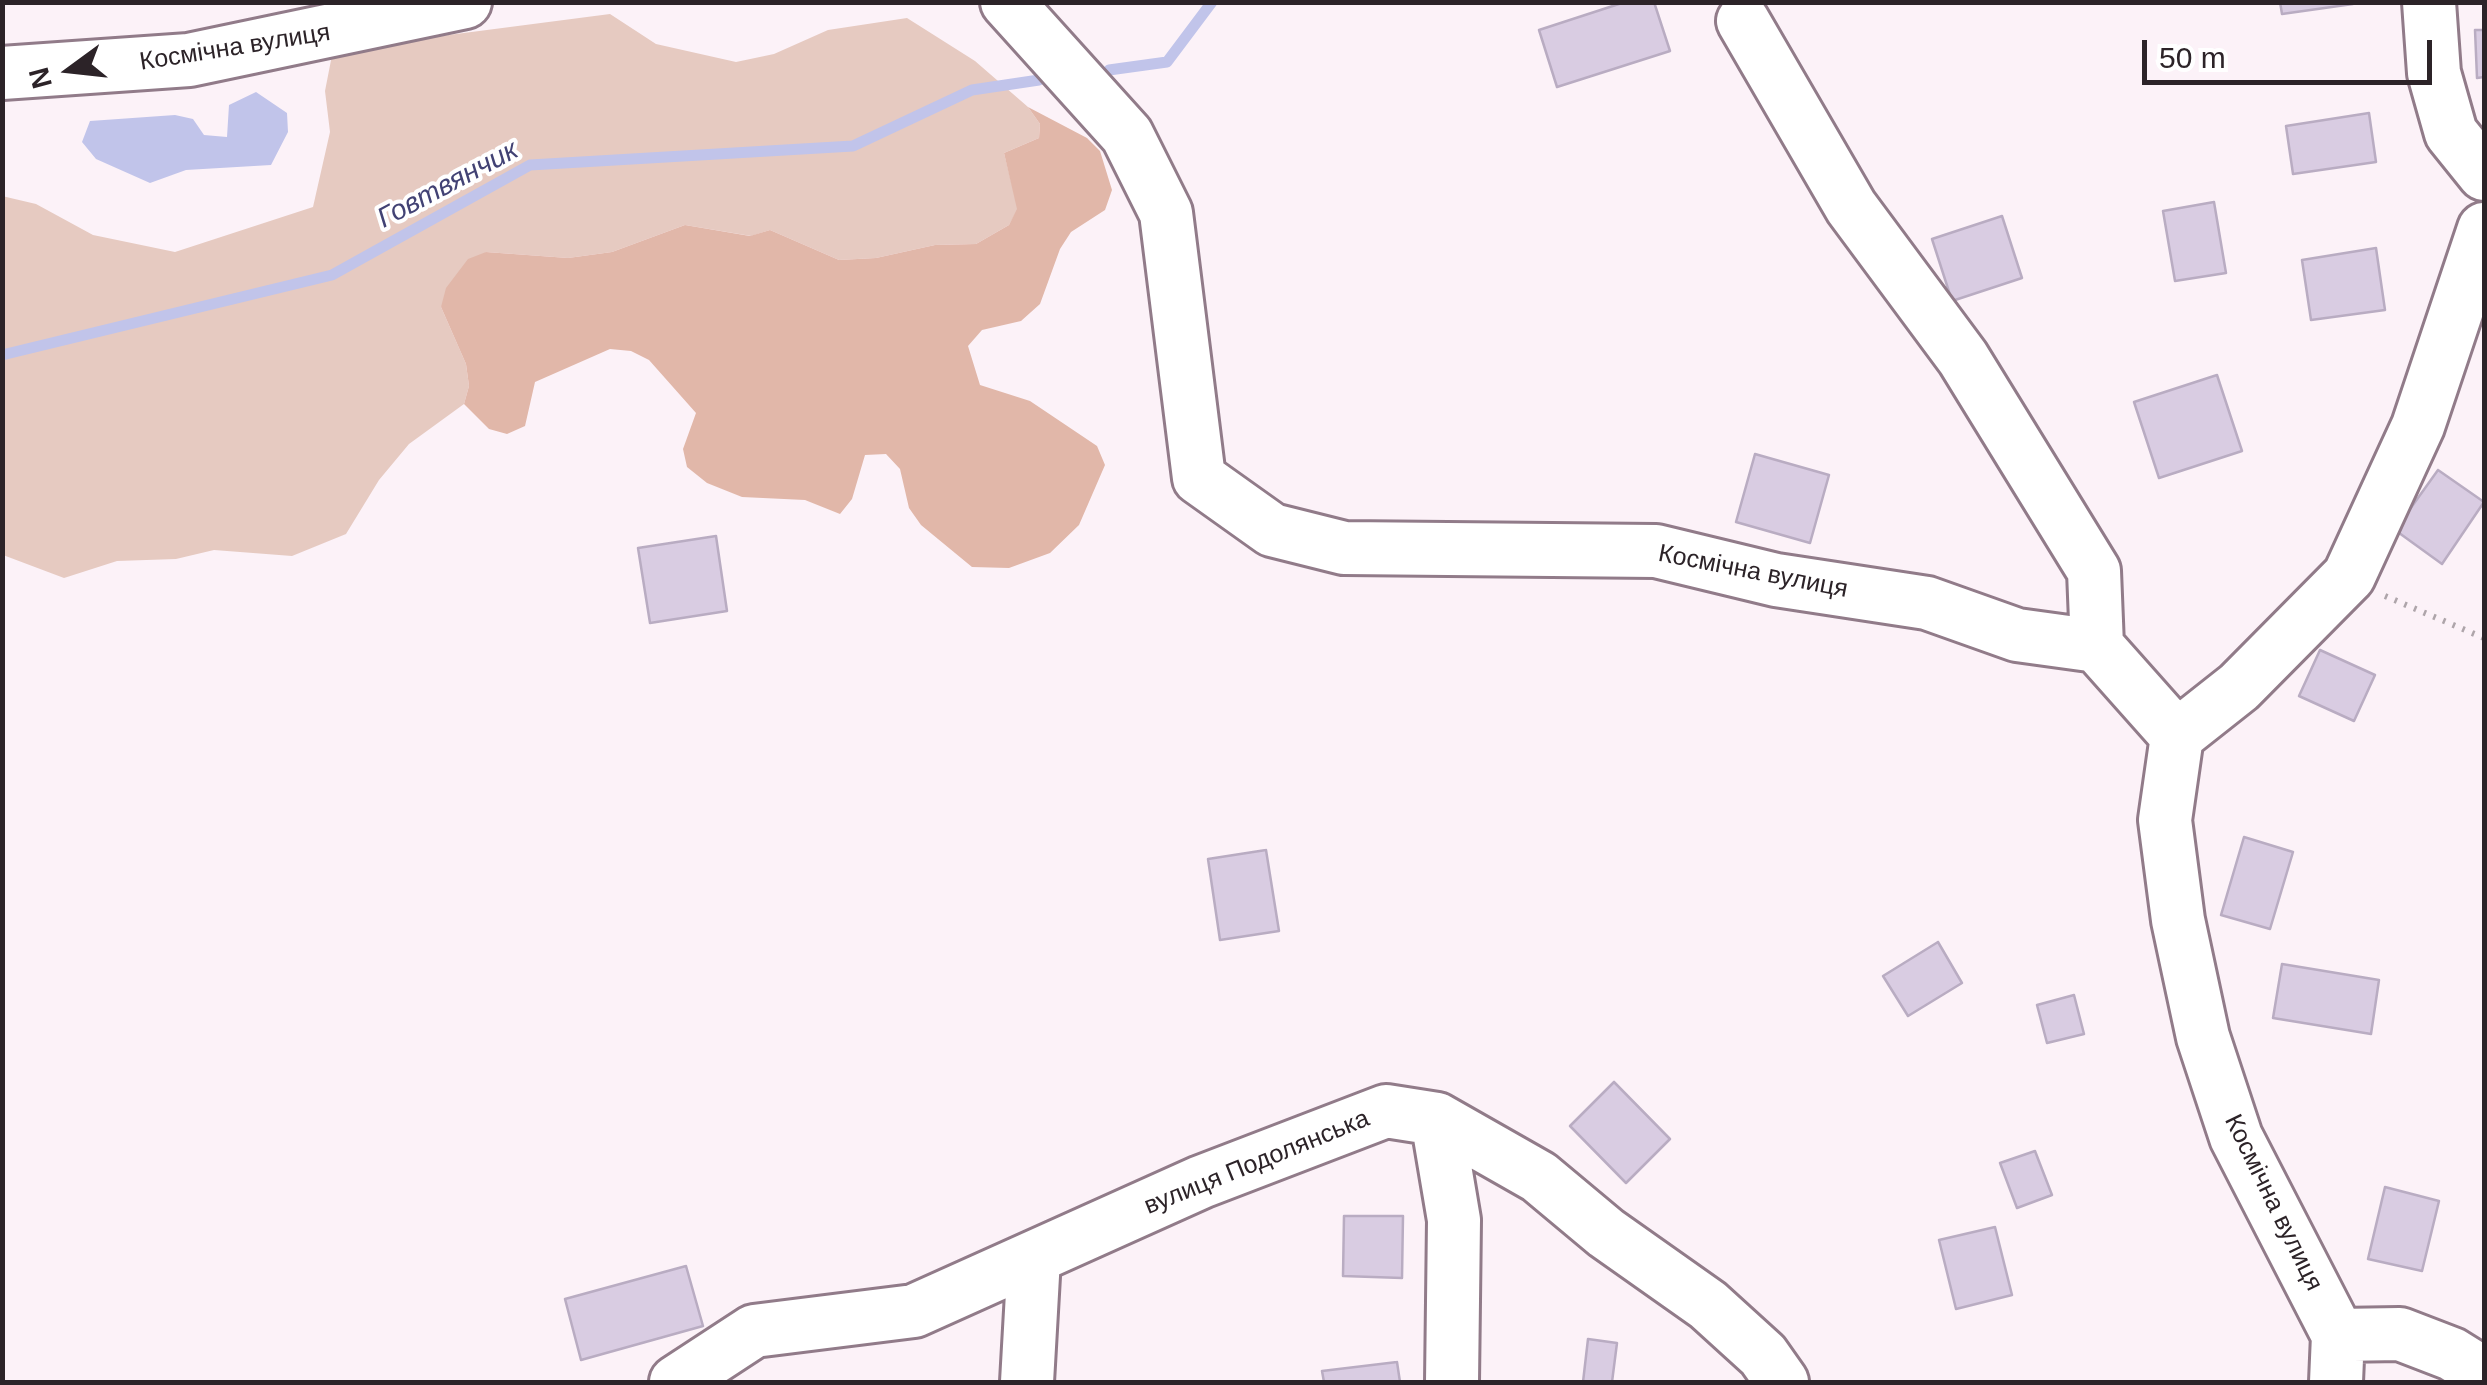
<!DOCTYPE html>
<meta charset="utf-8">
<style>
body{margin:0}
#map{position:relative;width:2487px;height:1385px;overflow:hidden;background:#fcf2f8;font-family:Arial,sans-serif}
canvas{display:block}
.frame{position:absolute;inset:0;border:5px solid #2c2328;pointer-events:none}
.north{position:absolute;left:20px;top:20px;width:100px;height:100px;-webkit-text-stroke:8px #fff;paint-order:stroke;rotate:255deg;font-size:28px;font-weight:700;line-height:40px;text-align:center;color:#2c2328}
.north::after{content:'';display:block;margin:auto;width:35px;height:45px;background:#2c2328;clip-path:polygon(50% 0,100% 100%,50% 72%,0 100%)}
.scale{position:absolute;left:2142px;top:40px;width:290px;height:45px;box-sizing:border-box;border:5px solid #2c2328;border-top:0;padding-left:12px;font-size:30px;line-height:35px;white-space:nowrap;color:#2c2328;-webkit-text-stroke:8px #fff;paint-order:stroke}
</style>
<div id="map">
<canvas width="2487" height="1385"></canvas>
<div class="frame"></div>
<div class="north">N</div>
<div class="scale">50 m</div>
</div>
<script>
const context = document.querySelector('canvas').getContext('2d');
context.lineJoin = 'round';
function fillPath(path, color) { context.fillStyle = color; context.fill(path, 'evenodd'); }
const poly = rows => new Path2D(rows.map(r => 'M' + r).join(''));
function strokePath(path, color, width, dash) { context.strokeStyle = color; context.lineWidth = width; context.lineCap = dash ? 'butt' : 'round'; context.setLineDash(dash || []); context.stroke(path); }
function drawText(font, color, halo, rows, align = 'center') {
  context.font = font + ' Arial,sans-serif'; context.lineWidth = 8; context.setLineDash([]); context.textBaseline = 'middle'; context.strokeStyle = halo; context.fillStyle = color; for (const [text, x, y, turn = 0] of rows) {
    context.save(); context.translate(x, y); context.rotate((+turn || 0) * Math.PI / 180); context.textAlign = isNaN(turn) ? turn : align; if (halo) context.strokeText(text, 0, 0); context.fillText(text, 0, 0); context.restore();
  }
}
fillPath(poly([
 [610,14,656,44,736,62,774,54,828,30,907,18,975,61,1028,107,1040,124,1039,138,1004,153,1018,209,1009,225,976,244,935,245,876,258,839,260,770,230,751,236,685,225,612,252,568,258,486,252,441,307,466,364,469,386,464,404,409,444,379,480,346,534,292,556,214,550,176,559,117,561,64,578,3,555,2,196,36,204,93,235,175,252,313,207,330,132,325,91,333,50]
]), '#e6cac1');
fillPath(poly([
 [1028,107,1087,138,1100,151,1112,190,1105,210,1071,232,1060,249,1040,304,1021,321,982,330,968,346,980,385,1030,401,1097,446,1105,465,1079,525,1050,553,1009,568,972,567,921,525,909,508,900,469,886,454,865,455,852,499,840,514,805,500,742,497,707,483,687,467,683,449,696,413,649,360,631,351,610,349,535,382,525,426,507,434,489,429,464,404,469,386,466,364,441,307,446,288,468,259,486,252,568,258,612,252,685,225,750,236,770,230,839,260,876,258,935,245,976,244,1009,225,1017,209,1004,153,1039,138,1040,124]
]), '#e1b7a9');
fillPath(poly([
 [256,92,287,113,288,132,271,165,186,170,150,183,96,159,82,142,90,121,175,115,193,119,204,135,227,137,229,105]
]), '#c1c4ea');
strokePath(poly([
 [1109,70,1167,62,1212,2],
 [2,355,332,275,530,165,853,146,972,90,1039,80]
]), '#c1c4ea', 11);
const building = poly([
 [1625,2,1654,2,1670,51,1557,87,1539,30,1625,2],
 [2280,2,2353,2,2353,4,2282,14,2280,2],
 [2475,30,2484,30,2484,77,2477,78,2475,30],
 [2369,113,2376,162,2293,174,2286,126,2369,113],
 [2214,202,2226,273,2175,281,2163,211,2214,202],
 [2002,216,2022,278,1952,301,1932,239,2002,216],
 [2376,248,2385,310,2311,320,2302,260,2376,248],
 [2217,375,2242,451,2159,478,2134,402,2217,375],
 [1755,454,1829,475,1810,543,1736,522,1755,454],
 [2438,470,2484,502,2442,564,2395,530,2438,470],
 [716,536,727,611,650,623,638,548,716,536],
 [2320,650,2375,675,2354,721,2299,696,2320,650],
 [2244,837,2293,852,2270,929,2221,915,2244,837],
 [1266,850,1279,931,1220,940,1208,859,1266,850],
 [1938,942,1962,983,1908,1016,1883,976,1938,942],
 [2282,964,2379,980,2371,1034,2273,1018,2282,964],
 [2074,995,2084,1034,2047,1043,2037,1005,2074,995],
 [1614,1082,1670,1139,1626,1183,1570,1126,1614,1082],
 [2035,1151,2052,1195,2017,1208,2000,1163,2035,1151],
 [2385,1187,2439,1201,2422,1271,2368,1259,2385,1187],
 [1344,1216,1403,1216,1402,1278,1343,1276,1344,1216],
 [1995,1227,2012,1295,1956,1309,1939,1240,1995,1227],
 [686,1266,703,1326,581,1360,565,1299,686,1266],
 [1588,1339,1617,1343,1612,1382,1583,1382,1588,1339],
 [1397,1362,1400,1382,1324,1382,1322,1371,1397,1362]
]);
fillPath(building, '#d9cce2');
strokePath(building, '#b9acc2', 2.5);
const minor = poly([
 [1007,2,1127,135,1166,213,1199,478,1272,530,1344,548,1656,551,1776,580,1927,603,2017,635,2097,646,2177,736,2165,820,2178,920,2203,1037,2236,1137,2338,1335,2336,1382],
 [2429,2,2434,73,2451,133,2484,174],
 [1743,21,1851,207,1963,358,2094,571,2097,646],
 [2,73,189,60,465,2],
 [2177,736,2239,687,2349,576,2418,426,2484,229],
 [1437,1119,1454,1220,1452,1382],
 [2338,1335,2400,1334,2452,1354,2484,1374],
 [676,1382,754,1331,914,1311,1201,1182,1386,1111,1437,1119,1539,1177,1606,1233,1708,1305,1763,1355,1782,1382],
 [1027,1382,1034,1258]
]);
strokePath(minor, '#917b89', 58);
strokePath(poly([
 [2385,596,2484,638]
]), '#aea5aa', 6, [2.5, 8]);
strokePath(minor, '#fff', 52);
drawText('25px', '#2c2328', '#fff', [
 ["Космічна вулиця",235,48,-9],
 ["Космічна вулиця",1753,572,11],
 ["вулиця Подолянська",1257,1163,-22],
 ["Космічна вулиця",2273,1203,64]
]);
drawText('italic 28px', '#424274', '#fff', [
 ["Говтвянчик",448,185,-28]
]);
</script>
